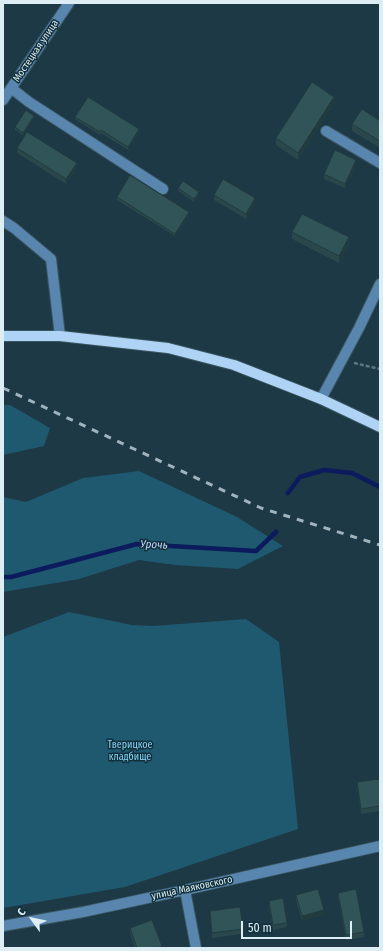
<!DOCTYPE html>
<meta charset="utf-8">
<style>
body{margin:0}
#map{position:relative;width:383px;height:951px;overflow:hidden;background:#1c3945;font-family:"Fira Sans Condensed",sans-serif}
canvas{display:block}
.frame{position:absolute;inset:0;border:4px solid #dcedf4;pointer-events:none}
.north{position:absolute;left:12px;top:899px;width:40px;height:40px;-webkit-text-stroke:3px #112f3a;paint-order:stroke;rotate:303deg;font-size:11px;font-weight:700;line-height:16px;text-align:center;color:#dcedf4}
.north::after{content:'';display:block;margin:auto;width:14px;height:18px;background:#dcedf4;clip-path:polygon(50% 0,100% 100%,50% 72%,0 100%)}
.scale{position:absolute;left:241px;top:921px;width:111px;height:18px;box-sizing:border-box;border:2px solid #dcedf4;border-top:0;padding-left:5px;font-size:12px;line-height:14px;white-space:nowrap;color:#dcedf4;-webkit-text-stroke:3px #112f3a;paint-order:stroke}
</style>
<div id="map">
<canvas width="383" height="951"></canvas>
<div class="frame"></div>
<div class="north">С</div>
<div class="scale">50 m</div>
</div>
<script>
const context = document.querySelector('canvas').getContext('2d');
context.lineJoin = 'round';
function fillPath(path, color) { context.fillStyle = color; context.fill(path, 'evenodd'); }
const poly = rows => new Path2D(rows.map(r => 'M' + r).join(''));
function strokePath(path, color, width, dash) { context.strokeStyle = color; context.lineWidth = width; context.lineCap = dash ? 'butt' : 'round'; context.setLineDash(dash || []); context.stroke(path); }
function drawText(font, color, halo, rows, align = 'center') {
  context.font = font + ' "Fira Sans Condensed",sans-serif'; context.lineWidth = 3; context.setLineDash([]); context.textBaseline = 'middle'; context.strokeStyle = halo; context.fillStyle = color; for (const [text, x, y, turn = 0] of rows) {
    context.save(); context.translate(x, y); context.rotate((+turn || 0) * Math.PI / 180); context.textAlign = isNaN(turn) ? turn : align; if (halo) context.strokeText(text, 0, 0); context.fillText(text, 0, 0); context.restore();
  }
}
fillPath(poly([
 [3,405,10,405,50,428,44,446,3,455],
 [139,471,237,517,283,546,238,569,175,565,139,560,79,579,3,592,3,497,26,502,83,478],
 [69,612,132,625,153,626,246,619,279,642,298,829,125,887,3,908,3,637]
]), '#1f596f');
strokePath(poly([
 [288,493,300,477,324,470,352,473,380,487],
 [3,577,11,577,137,544,256,551,276,532]
]), '#0b1b5e', 4.5);
const minor = poly([
 [11,88,29,102,163,189],
 [3,100,69,3],
 [326,131,380,163],
 [3,221,14,228,51,259,60,336],
 [321,399,359,328,380,284],
 [185,890,196,948],
 [3,926,83,912,185,890,380,846]
]);
const major = poly([
 [3,336,60,336,168,348,234,365,321,399,380,427]
]);
strokePath(minor, '#3b5661', 12);
strokePath(major, '#3b5661', 12);
strokePath(poly([
 [354,363,380,369]
]), '#5f7882', 2.5, [4, 2]);
strokePath(minor, '#5886af', 10);
strokePath(major, '#aed3f4', 10);
strokePath(poly([
 [3,388,261,508,380,545]
]), '#a0b4bd', 3, [7, 7]);
fillPath(poly([
 [334,104,298,160,276,145,276,138],
 [75,117,139,132,128,150,101,133,100,135,75,119],
 [34,118,23,135,15,130,15,127],
 [380,121,380,148,352,131,352,124],
 [17,148,77,168,66,184,17,153],
 [356,165,345,188,324,179,324,174],
 [178,188,199,195,194,202,178,191],
 [214,195,255,203,246,219,214,200],
 [117,197,189,215,175,236,117,200],
 [292,232,349,244,339,263,292,239],
 [380,779,380,811,361,814,357,787,357,782],
 [338,893,364,932,364,937,346,940,338,897],
 [296,895,324,914,302,921,296,900],
 [269,901,287,923,287,927,273,930,269,906],
 [210,911,243,929,243,934,212,938],
 [130,928,162,948,135,948,130,933]
]), '#2a484c');
fillPath(poly([
 [334,97,334,104,298,160,298,153],
 [34,116,34,118,23,135,23,133],
 [139,129,139,132,128,150,128,147],
 [356,160,356,165,345,188,345,184],
 [77,163,77,168,66,184,66,179],
 [199,192,199,195,194,202,194,199],
 [255,198,255,203,246,219,246,214],
 [189,212,189,215,175,236,175,234],
 [349,237,349,244,339,263,339,256],
 [324,910,324,914,302,921,302,916]
]), '#223b3e');
const building = poly([
 [312,82,334,97,298,153,276,138,312,82],
 [88,97,139,129,128,147,101,130,100,132,75,117,88,97],
 [362,109,380,121,380,141,352,124,362,109],
 [26,110,34,116,23,133,15,127,26,110],
 [27,132,77,163,66,179,17,148,27,132],
 [335,150,356,160,345,184,324,174,335,150],
 [130,175,189,212,175,234,117,197,130,175],
 [223,179,255,198,246,214,214,195,223,179],
 [183,181,199,192,194,199,178,188,183,181],
 [302,214,349,237,339,256,292,232,302,214],
 [380,779,380,806,361,809,357,782,380,779],
 [318,889,324,910,302,916,296,895,318,889],
 [356,889,364,932,346,935,338,893,356,889],
 [283,898,287,923,273,925,269,901,283,898],
 [240,907,243,929,212,933,210,911,240,907],
 [152,920,162,946,158,948,137,948,130,928,152,920]
]);
fillPath(building, '#315458');
strokePath(building, '#223b3e', 1);
drawText('10px', '#dcedf4', '#112f3a', [
 ["Мостецкая улица",36,51,-56],
 ["улица Маяковского",192,888,-12]
]);
drawText('10px', '#87d6f7', '#112f3a', [
 ["Тверицкое",130,745],
 ["кладбище",130,757]
]);
drawText('italic 11px', '#c2d4fc', '#112f3a', [
 ["Урочь",154,545,2]
]);
</script>
